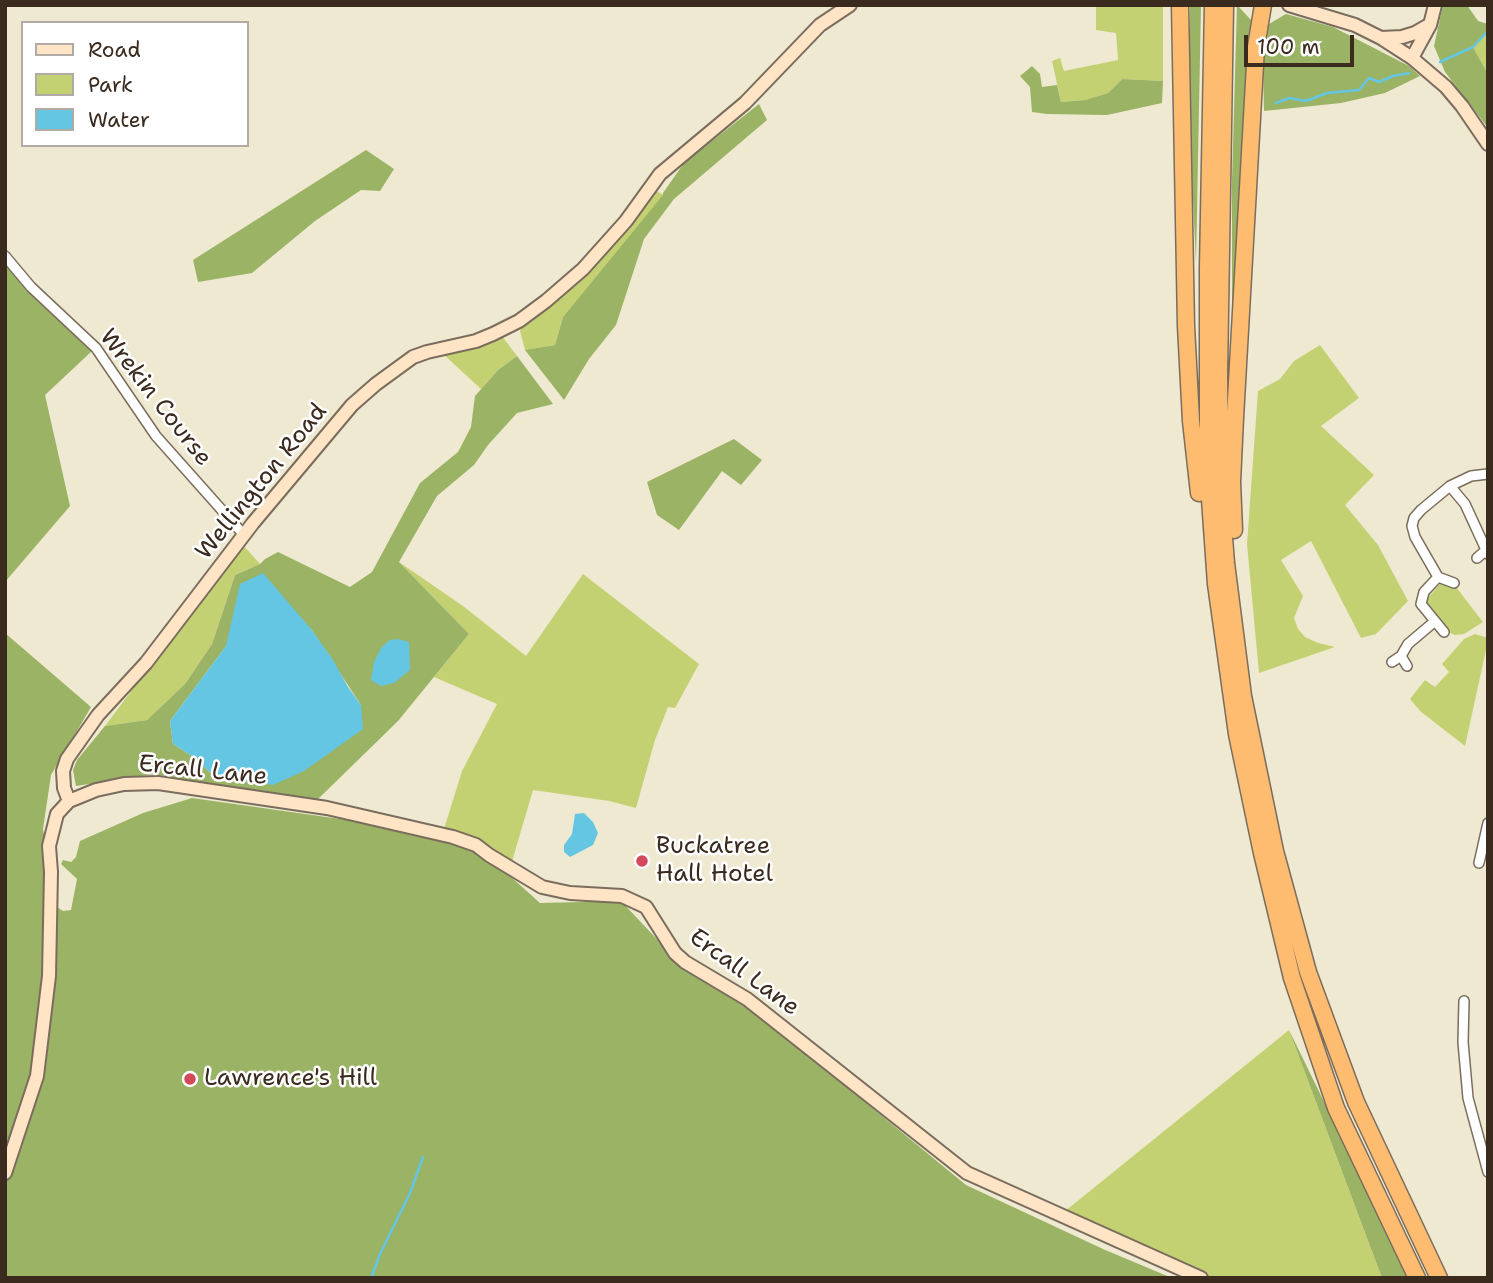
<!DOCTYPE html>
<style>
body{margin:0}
#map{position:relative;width:1493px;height:1283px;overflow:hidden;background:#efe9d1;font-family:"Shantell Sans",sans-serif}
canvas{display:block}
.frame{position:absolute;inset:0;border:7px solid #3b2a1e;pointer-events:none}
.legend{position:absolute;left:21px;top:21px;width:228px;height:126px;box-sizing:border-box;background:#fff;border:2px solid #b1aaa5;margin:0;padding:9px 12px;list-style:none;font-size:21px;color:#3b2a1e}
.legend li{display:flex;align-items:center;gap:14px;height:35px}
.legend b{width:35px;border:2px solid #b1aaa5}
.scale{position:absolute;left:1244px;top:35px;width:110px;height:32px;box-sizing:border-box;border:4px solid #3b2a1e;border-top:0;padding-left:9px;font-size:21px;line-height:24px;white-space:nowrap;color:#3b2a1e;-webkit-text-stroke:5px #fff;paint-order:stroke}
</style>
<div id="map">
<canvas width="1493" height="1283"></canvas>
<div class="frame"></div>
<ul class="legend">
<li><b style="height:9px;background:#ffe4c6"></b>Road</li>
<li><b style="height:19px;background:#c4d173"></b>Park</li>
<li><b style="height:19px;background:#65c6e3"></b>Water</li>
</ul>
<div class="scale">100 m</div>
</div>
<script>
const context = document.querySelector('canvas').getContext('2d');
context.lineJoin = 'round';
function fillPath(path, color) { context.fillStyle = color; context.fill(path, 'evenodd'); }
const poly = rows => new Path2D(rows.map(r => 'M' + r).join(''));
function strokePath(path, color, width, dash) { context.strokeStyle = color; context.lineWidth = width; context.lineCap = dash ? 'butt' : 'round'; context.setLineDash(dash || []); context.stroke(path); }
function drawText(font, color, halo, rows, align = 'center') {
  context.font = font + ' "Shantell Sans",sans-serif'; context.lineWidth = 5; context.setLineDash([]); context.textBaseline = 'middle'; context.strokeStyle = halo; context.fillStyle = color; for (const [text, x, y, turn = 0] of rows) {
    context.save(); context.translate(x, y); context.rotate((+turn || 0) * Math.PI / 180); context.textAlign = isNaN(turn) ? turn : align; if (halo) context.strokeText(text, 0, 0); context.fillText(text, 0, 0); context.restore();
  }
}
fillPath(poly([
 [1096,5,1163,5,1163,81,1122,79,1108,93,1085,100,1061,102,1052,61,1060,58,1064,71,1118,60,1116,33,1096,30],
 [1488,31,1488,74,1473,47],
 [656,191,664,195,563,317,555,345,525,350,520,331,523,325,593,264],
 [502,336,517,356,498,370,481,389,442,353],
 [1320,345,1359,398,1321,426,1374,475,1345,505,1378,545,1408,601,1376,634,1361,638,1311,541,1281,560,1303,596,1294,618,1298,629,1305,637,1318,643,1335,647,1259,673,1247,544,1258,391,1280,379,1294,361],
 [242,544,260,564,235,575,212,644,185,684,147,720,105,726],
 [399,562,463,606,526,656,583,574,699,664,675,708,668,707,655,740,636,808,609,801,533,790,511,865,476,837,444,829,462,771,497,704,434,677,469,634],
 [1441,583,1456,587,1483,622,1464,634,1455,635,1448,632,1426,606,1426,600],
 [1475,634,1488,638,1488,641,1465,746,1420,711,1410,699,1425,680,1435,687,1449,672,1442,664,1464,639],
 [1289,1030,1382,1278,1213,1278,1059,1216]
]), '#c4d173');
fillPath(poly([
 [1190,5,1201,5,1196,263,1190,136],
 [1237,5,1252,21,1232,345,1232,180],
 [1443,5,1467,5,1478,21,1488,24,1488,31,1473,47,1488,74,1488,128,1445,72,1434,46],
 [1286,14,1333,27,1409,66,1420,76,1385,93,1341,103,1264,111,1263,67,1269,24],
 [1032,66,1040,74,1042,87,1057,85,1061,102,1085,100,1108,93,1122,79,1163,81,1162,103,1107,115,1047,114,1032,112,1030,87,1020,76],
 [759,104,767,120,674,199,644,239,616,325,589,359,564,400,525,350,555,345,563,317,663,195,663,193,684,163],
 [366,150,394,169,380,191,361,190,315,221,252,273,198,282,193,260],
 [5,260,92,351,45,395,70,506,5,582],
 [517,356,553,404,517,413,488,445,474,465,437,496,399,562,469,634,398,721,315,802,154,774,76,786,73,770,77,760,105,726,147,720,185,684,212,644,235,575,260,564,265,559,278,552,350,587,372,572,420,483,458,452,471,427,475,396,498,370],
 [311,629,361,705,215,777,192,756,173,744,170,721,226,646],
 [734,439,762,460,741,485,722,471,679,530,657,515,647,482],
 [5,633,91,707,51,775,43,829,57,907,63,911,71,910,77,879,61,864,63,860,71,862,76,857,80,841,143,813,192,798,390,826,470,849,500,867,540,903,621,901,685,969,760,1016,966,1185,1103,1249,1172,1278,5,1278],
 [1289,1030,1410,1278,1382,1278]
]), '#9bb365');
fillPath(poly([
 [263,573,311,629,333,660,348,687,361,705,363,729,304,771,273,785,215,777,192,756,173,744,170,721,226,646,240,584],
 [398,639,409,642,410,670,394,683,381,686,371,680,374,662,381,648,390,640],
 [584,813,593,822,598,833,593,845,570,857,564,852,564,845,572,834,575,814]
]), '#65c6e3');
strokePath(poly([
 [1440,62,1473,47,1488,31],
 [1276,103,1289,98,1306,101,1327,93,1359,90,1369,78,1379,82,1393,76,1409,73],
 [371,1278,380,1254,410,1193,423,1157]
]), '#65c6e3', 2.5);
const street = poly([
 [5,256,31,287,96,348,156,436,244,535],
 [1450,486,1465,504,1488,554],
 [1477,558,1485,551],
 [1438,577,1454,583],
 [1444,632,1421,604,1424,592,1438,577,1415,537,1412,526,1414,518,1421,510,1450,486,1471,476,1488,474],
 [1401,656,1407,666],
 [1392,662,1401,656,1408,644,1434,622],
 [1479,863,1488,823],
 [1464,1001,1463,1042,1468,1098,1488,1172]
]);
const secondary = poly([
 [1289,5,1355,25,1381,38,1412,58,1446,87,1462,106,1488,144],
 [1381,38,1402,37,1415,33,1429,25],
 [1412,58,1430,25,1435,5],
 [69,801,64,788,63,771,67,759,98,715,146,663,253,523,352,405,376,384,413,357,427,352,476,341,493,334,519,321,546,301,583,269,626,221,660,174,745,103,820,25,850,5],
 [5,1173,37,1076,49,976,51,872,49,846,57,814,69,801,96,790,124,784,158,783,327,808,453,837,476,845,489,855,542,887,570,893,622,896,646,907,675,953,685,962,747,999,967,1173,1201,1278]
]);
const highway = poly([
 [1180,5,1186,326,1191,421,1199,493],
 [1213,5,1208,268,1208,471,1216,584,1237,734,1262,853,1292,978,1336,1108,1417,1278],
 [1225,5,1219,373,1220,487,1226,563,1243,696,1275,851,1308,972,1356,1102,1439,1278],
 [1234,530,1232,482,1235,418,1256,47,1263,5]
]);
strokePath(street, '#7a6d5d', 12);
strokePath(secondary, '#7a6d5d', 16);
strokePath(highway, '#7a6d5d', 19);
strokePath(street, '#fff', 9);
strokePath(secondary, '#ffe4c6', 12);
strokePath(highway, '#febc70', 16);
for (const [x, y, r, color] of [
 [642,861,7,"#d1495b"],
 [190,1079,7,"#d1495b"]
]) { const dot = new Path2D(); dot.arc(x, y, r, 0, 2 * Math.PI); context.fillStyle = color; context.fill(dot); strokePath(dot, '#fff', 2.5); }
drawText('24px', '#3b2a1e', '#fff', [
 ["Wrekin Course",155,398,52],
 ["Wellington Road",262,482,-51],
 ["Ercall Lane",203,771,6],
 ["Ercall Lane",744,973,36]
]);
drawText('24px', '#3b2a1e', '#fff', [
 ["Buckatree",656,847],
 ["Hall Hotel",656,875],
 ["Lawrence's Hill",204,1079]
], 'left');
</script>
